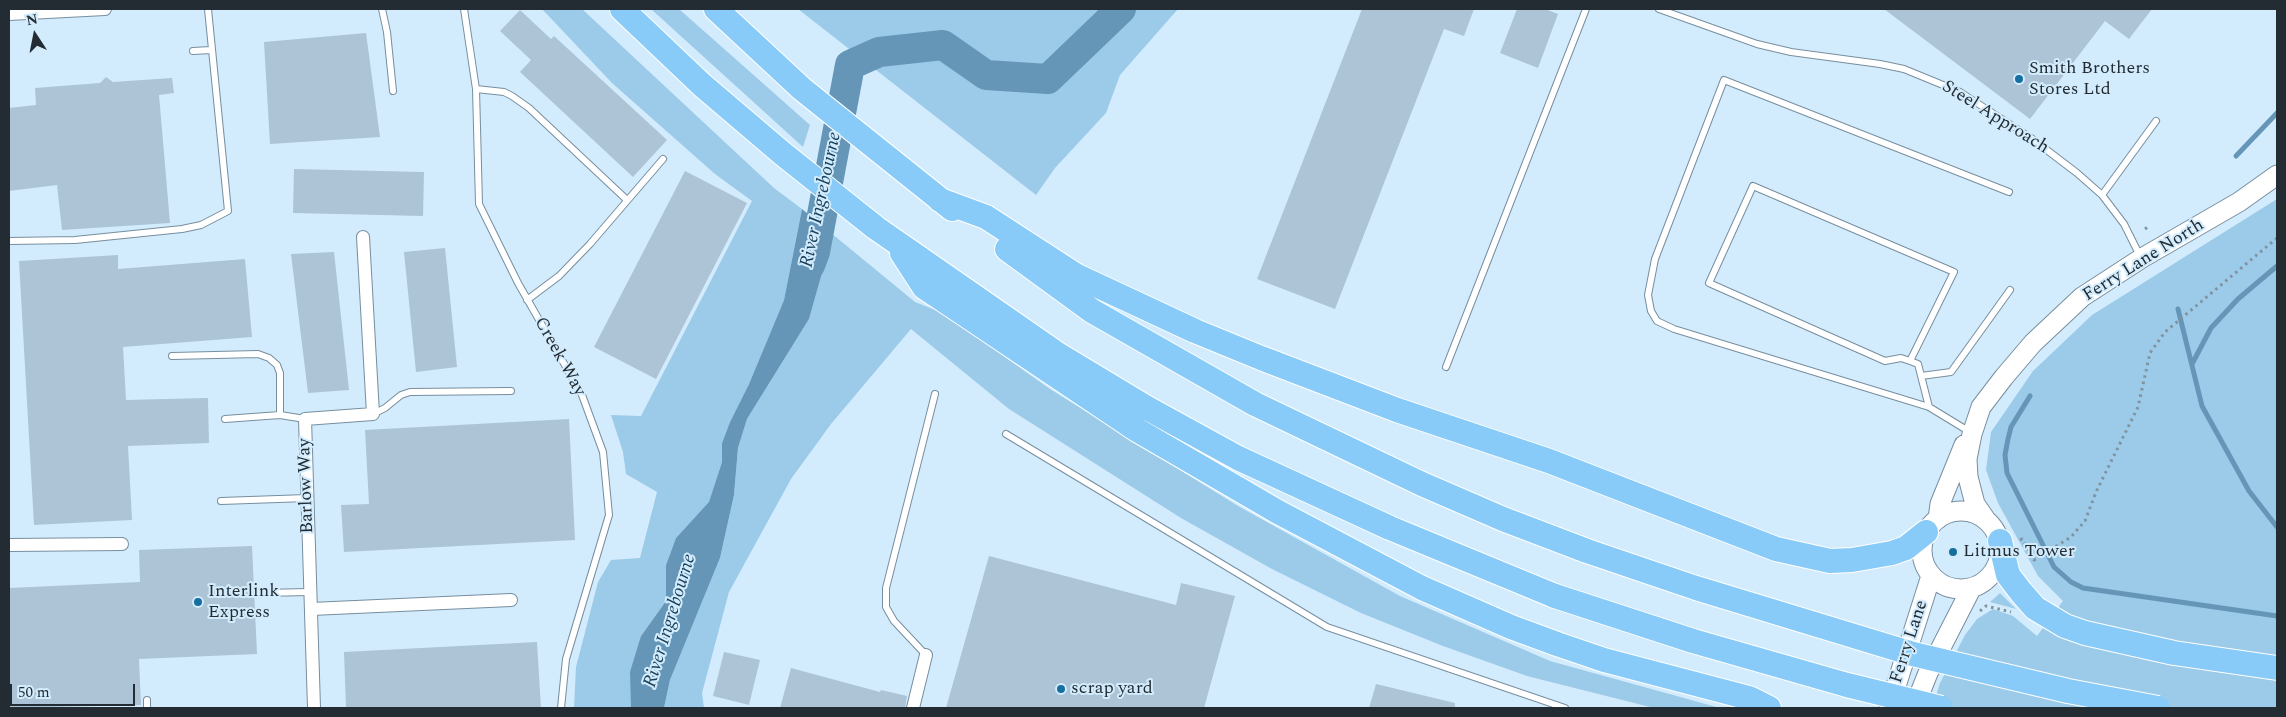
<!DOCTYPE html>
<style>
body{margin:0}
#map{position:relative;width:2286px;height:717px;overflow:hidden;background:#d3ecfd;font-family:Spectral,serif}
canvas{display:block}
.frame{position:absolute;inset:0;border:10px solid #222c32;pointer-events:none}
.north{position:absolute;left:10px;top:10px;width:50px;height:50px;-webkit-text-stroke:4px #d3ecfd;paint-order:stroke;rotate:349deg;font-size:14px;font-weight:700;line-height:20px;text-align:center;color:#222c32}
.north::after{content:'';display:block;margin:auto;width:18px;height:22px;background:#222c32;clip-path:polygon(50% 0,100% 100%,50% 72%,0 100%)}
.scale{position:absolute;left:10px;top:684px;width:125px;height:22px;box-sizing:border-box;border:2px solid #222c32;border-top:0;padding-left:6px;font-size:15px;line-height:18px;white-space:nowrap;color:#222c32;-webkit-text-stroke:4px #d3ecfd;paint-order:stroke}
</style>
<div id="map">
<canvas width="2286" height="717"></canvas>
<div class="frame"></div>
<div class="north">N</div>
<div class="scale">50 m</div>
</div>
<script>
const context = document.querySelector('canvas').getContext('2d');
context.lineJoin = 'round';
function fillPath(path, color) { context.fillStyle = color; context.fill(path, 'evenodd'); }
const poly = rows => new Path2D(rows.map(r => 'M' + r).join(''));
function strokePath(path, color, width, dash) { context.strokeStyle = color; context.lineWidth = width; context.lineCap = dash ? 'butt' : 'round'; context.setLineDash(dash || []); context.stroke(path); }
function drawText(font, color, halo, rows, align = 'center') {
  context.font = font + ' Spectral,serif'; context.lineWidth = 4; context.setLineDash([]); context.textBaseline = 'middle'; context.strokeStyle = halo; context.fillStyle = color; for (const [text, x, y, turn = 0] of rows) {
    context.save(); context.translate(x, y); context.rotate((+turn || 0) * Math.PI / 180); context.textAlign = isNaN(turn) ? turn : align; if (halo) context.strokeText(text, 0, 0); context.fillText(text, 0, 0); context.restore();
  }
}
fillPath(poly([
 [542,9,582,9,774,188,802,209,784,300,749,384,730,422,722,443,722,462,709,503,676,538,666,565,666,601,641,636,631,708,574,708,576,667,598,582,611,560,640,558,657,492,626,474,623,452,611,415,641,416,752,201,715,174,612,83],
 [651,9,679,9,810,125,803,147],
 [798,9,1178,9,1120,75,1106,113,1055,168,1036,195],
 [2277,199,2277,708,1932,708,1940,683,1965,635,1977,619,1993,609,2013,616,2037,636,2063,601,2038,576,1998,503,1986,470,1991,432,2033,371,2092,315],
 [831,233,915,302,943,313,1050,389,1238,506,1400,596,1550,661,1720,708,1654,708,1527,676,1443,646,1361,613,1272,569,1181,518,1009,409,911,329,831,424,791,479,729,592,702,693,704,708,664,708,670,680,720,558,734,495,738,448,747,419,809,319,830,245],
 [2000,593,2016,609,1990,602]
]), '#9ccae9');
fillPath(poly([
 [802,209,831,233,830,245,809,319,747,419,738,448,734,495,720,558,670,680,664,708,631,708,630,672,641,636,666,601,666,565,676,538,709,502,722,462,722,443,730,422,749,384,784,300]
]), '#6596b7');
strokePath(poly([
 [2236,156,2277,113],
 [2178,309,2202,406,2249,491,2277,527],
 [2192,364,2211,328,2238,299,2277,266],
 [2030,396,2011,427,2008,439,2005,455,2007,473,2054,567,2071,582,2083,588,2277,616]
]), '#6596b7', 5);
strokePath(poly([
 [810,265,815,252,850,65,879,52,943,45,986,75,1048,79,1121,9]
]), '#6596b7', 30);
fillPath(poly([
 [1362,9,1474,9,1464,36,1444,29,1335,309,1257,279],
 [1517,9,1545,9,1558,14,1538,68,1500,53],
 [1884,9,2152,9,2129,39,2105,21,2030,119],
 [520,10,551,39,554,36,667,140,633,177,520,72,531,60,500,31],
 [366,33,380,137,270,144,264,42],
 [106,77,113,82,172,78,174,93,159,95,170,223,62,230,57,185,9,191,9,108,36,105,35,88,100,83],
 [294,169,424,172,423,216,293,213],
 [685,171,747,203,656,379,594,347],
 [445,248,457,367,416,372,404,252],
 [334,252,349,390,308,393,291,254],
 [118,255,118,269,245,259,252,337,123,347,126,400,208,398,209,443,128,446,132,520,34,525,19,261],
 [569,419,575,540,344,552,341,505,369,504,365,430],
 [252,546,257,654,139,659,141,705,9,708,9,588,140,582,139,550],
 [989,556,1176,605,1181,583,1235,596,1204,708,946,708],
 [537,642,541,708,346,708,344,652],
 [724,652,760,660,749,705,713,696],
 [791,668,880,692,881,690,907,696,905,708,780,708],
 [1376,684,1455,703,1455,708,1369,708]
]), '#acc4d5');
const lane = poly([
 [382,9,387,32,393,91],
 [464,9,476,89,479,204,518,283,582,395,603,452,609,515,566,659,561,708],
 [1659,9,1757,44,1791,52,1880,64,1904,69,1960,92,2031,138,2077,173,2102,195,2124,224,2140,256],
 [193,51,211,50],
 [476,89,504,92,512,96,529,108,627,200],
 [2102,195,2156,121],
 [9,241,75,240,182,229,201,225,228,211,208,9],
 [527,300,559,276,590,244,663,159],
 [172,356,258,354,269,358,277,365,280,373,280,415],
 [1910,361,1954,272,1753,186,1709,283,1885,361,1901,358,1910,361,1918,364,1929,407],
 [1446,367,1586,9],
 [1921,376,1951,372,2010,290],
 [373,414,385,408,401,395,410,392,511,391],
 [225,419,280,415,305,419],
 [1970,432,1929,407,1674,329,1657,321,1651,311,1648,295,1655,259,1724,80,2009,192],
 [1006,434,1327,627,1565,708],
 [221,501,307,498],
 [260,593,310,592],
 [926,655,894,621,886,607,886,588,935,394],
 [147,700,147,708]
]);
const street = poly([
 [9,14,105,9],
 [9,545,122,544],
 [311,609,511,600],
 [314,708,305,419,373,414,363,237],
 [913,708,926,655]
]);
const secondary = poly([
 '1922 550a39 39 0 1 1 78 0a39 39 0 1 1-78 0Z',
 [1938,519,1940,504,1964,445],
 [1986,520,1975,504,1968,477,1967,459,1972,434,1981,407,2004,377,2033,343,2082,297,2142,258,2239,202,2277,175],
 [1889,708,1931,576],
 [1914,708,1928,673,1971,589]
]);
const highway = poly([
 [622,9,702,85,783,154,876,228,1059,355,1147,408,1238,458,1390,528,1555,596],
 [716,9,802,89,952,209],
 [940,200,986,217,1077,276,1195,331,1261,358,1397,410,1549,461,1776,549,1830,561,1852,560,1892,553,1906,548,1926,532],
 [1007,249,1092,311,1255,404,1422,484,1503,519,1587,551],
 [902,253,924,287,1137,430,1278,512,1422,588,1511,627,1557,644,1604,660,1749,698,1769,708],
 [2000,541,2008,575,2021,592,2035,608,2065,626,2085,633,2174,653,2277,668]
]);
strokePath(lane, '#778e9e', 8);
strokePath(street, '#778e9e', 14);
strokePath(secondary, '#778e9e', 21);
strokePath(highway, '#fff', 26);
strokePath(poly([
 [2145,229,2149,226],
 [2020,540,2022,539,2034,560,2071,537,2077,530,2085,521,2096,492,2138,407,2150,353,2165,332,2277,238],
 [1980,611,1986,606,2011,612]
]), '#81939f', 3, [2.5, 4]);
strokePath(lane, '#fff', 6);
strokePath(street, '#fff', 12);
strokePath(secondary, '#fff', 19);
strokePath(highway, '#88cbf8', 24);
const highwayBridge = poly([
 [1587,551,1696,588,1913,654,2068,691,2158,708],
 [1555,596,1693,641,1847,685,1941,708]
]);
strokePath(highwayBridge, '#fff', 26, []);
strokePath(highwayBridge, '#88cbf8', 24);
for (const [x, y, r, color] of [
 [2019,79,5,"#166f9f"],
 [1953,552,5,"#166f9f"],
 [198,602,5,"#166f9f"],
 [1061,689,5,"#166f9f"]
]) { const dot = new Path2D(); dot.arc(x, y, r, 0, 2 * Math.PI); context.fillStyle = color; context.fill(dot); strokePath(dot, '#d3ecfd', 2); }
drawText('18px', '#222c32', '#d3ecfd', [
 ["Smith Brothers",2029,69],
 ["Stores Ltd",2029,90],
 ["Litmus Tower",1963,552],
 ["Interlink",208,592],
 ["Express",208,613],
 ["scrap yard",1071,689]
], 'left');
drawText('18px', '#222c32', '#d3ecfd', [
 ["Steel Approach",1995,118,32],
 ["Ferry Lane North",2144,261,-32],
 ["Creek Way",559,357,61],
 ["Barlow Way",307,486,-92],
 ["Ferry Lane",1910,642,-72]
]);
drawText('italic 19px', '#173f57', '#d3ecfd', [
 ["River Ingrebourne",822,200,-78],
 ["River Ingrebourne",671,621,-73]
]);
</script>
